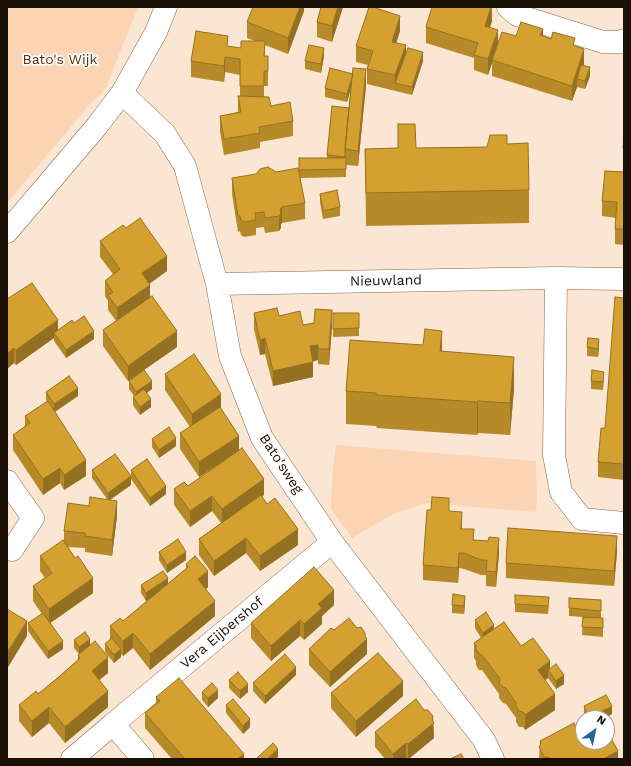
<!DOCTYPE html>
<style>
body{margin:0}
#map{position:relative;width:631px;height:766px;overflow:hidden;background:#fbe6d4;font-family:"Work Sans",sans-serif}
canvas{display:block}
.frame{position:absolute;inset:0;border:8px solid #1a0f05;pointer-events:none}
.north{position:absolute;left:575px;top:710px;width:40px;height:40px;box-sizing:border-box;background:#fff;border:1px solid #a39f9b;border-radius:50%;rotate:33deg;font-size:11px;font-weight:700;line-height:16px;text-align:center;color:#1a0f05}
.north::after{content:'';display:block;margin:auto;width:14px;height:18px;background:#1c699c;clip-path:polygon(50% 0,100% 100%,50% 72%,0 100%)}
</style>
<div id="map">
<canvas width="631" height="766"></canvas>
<div class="frame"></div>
<div class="north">N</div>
</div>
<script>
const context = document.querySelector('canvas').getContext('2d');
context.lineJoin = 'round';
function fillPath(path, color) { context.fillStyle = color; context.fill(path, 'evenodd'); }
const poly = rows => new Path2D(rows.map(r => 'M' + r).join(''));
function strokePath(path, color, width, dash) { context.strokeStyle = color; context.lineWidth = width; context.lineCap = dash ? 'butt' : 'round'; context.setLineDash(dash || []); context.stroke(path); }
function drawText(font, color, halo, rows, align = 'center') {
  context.font = font + ' "Work Sans",sans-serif'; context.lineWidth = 3.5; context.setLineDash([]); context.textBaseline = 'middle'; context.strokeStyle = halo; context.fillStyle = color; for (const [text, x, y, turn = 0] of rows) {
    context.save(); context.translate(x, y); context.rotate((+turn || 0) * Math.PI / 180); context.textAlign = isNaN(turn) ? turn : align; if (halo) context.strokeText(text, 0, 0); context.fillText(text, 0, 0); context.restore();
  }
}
fillPath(poly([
 [7,7,138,7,105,90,90,104,7,203],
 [336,445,536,461,537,495,536,512,427,503,393,514,352,538,331,509,332,478]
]), '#fbd4b3');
const minor = poly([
 [508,7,517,15,603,42,623,42,624,40],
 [122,93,165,134,185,166,217,284,230,356,262,438,332,542,484,740,493,759],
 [556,278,554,455,561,492,582,519,624,523],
 [217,284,556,278,624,279],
 [7,481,33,518,12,550],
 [72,759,113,724],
 [143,759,113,724,332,542]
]);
const tertiary = poly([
 [7,232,97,126,122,93,156,32,166,7]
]);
strokePath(minor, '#86674c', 23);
strokePath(tertiary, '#86674c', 23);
strokePath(minor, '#fff', 22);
strokePath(tertiary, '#fff', 22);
fillPath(poly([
 [304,7,304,11,288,54,265,45,265,56,268,72,268,86,264,86,264,97,271,106,293,121,293,136,260,142,260,148,224,155,220,131,220,116,238,112,238,96,240,96,240,75,225,72,224,82,191,77,191,61,228,46,241,48,255,41,247,38,247,22],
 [321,7,343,7,332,42,317,37,317,22],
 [492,7,492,21,490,27,498,45,516,36,543,36,575,46,584,64,584,65,590,76,585,89,577,87,572,101,492,76,492,62,488,75,474,70,474,58,426,43,426,27],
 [400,31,396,43,406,52,423,61,412,95,367,84,367,69,368,65,356,62,356,46],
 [324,56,321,73,305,69,305,61],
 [366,85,358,166,346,165,346,177,300,178,305,203,305,219,282,223,281,224,281,228,279,231,265,233,264,227,256,228,256,235,244,237,241,235,240,231,238,232,232,194,232,178,276,172,299,174,299,158,327,158,327,155,349,108,351,87,347,102,325,97,325,88],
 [624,137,624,156,623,156],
 [507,144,529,190,529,223,366,226,365,149,487,147],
 [624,172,624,245,615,244,615,229,616,218,602,216,602,201],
 [320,194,340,207,340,216,323,219,320,202],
 [100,241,167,271,149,284,150,297,177,347,128,381,103,346,103,330,116,321,108,310,108,301,105,296,105,281,113,274,100,257],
 [624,298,624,480,598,477,598,462,605,428],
 [7,299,58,331,74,323,94,339,66,358,54,341,54,338,16,365,14,363,8,368,7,367],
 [254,313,279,316,303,325,314,323,332,326,329,365,318,364,318,360,313,361,313,377,273,386,265,354,260,355,254,329],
 [333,313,359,313,359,336,333,337],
 [587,347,599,347,598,357,587,356],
 [442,351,514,389,510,435,478,433,477,435,377,428,376,426,346,424,346,391],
 [165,374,221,409,239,450,264,495,262,496,267,504,298,545,260,571,246,553,214,576,199,555,199,539,221,523,212,511,190,527,174,505,174,489,188,486,222,462,199,477,180,449,180,433,190,427,165,390],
 [604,380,603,390,591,389,591,381],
 [129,381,152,389,147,393,151,407,140,415,133,405,133,397,134,396,129,389],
 [46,392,78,396,55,412,86,476,64,490,60,483,43,495,13,450,13,435,25,426,25,416,47,401,46,400],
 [152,439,176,446,159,458,152,447],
 [92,470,131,476,131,470,166,494,150,506,131,479,131,485,110,500,117,516,112,556,85,552,85,548,67,547,93,593,50,623,63,649,48,659,28,631,28,623,42,614,33,601,33,586,45,578,40,571,40,556,64,542,64,531,89,506,107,499,92,478],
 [449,511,462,529,474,540,499,553,496,587,486,586,486,575,481,575,464,569,459,568,458,583,423,580,423,565],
 [159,552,186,560,167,573,159,560],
 [617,552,614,586,506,578,506,563],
 [186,564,208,587,206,589,215,616,150,670,133,648,123,656,121,654,121,657,114,663,105,652,105,644,110,639,110,626,123,621,153,596,146,601,141,593,141,585,168,584,186,569],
 [465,604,464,614,452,613,452,605],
 [515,604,549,605,548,614,515,612],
 [334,605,322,616,322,624,304,640,300,636,271,661,251,638,251,623],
 [569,608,601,608,601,618,603,626,603,637,582,635,583,617,569,616],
 [475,620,494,629,521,646,550,669,564,684,556,689,548,678,545,680,555,710,525,730,523,727,519,727,516,722,516,718,506,704,503,703,499,698,499,694,482,670,479,670,476,665,476,661,474,658,474,643,481,638,475,628],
 [334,630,365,637,367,654,330,687,309,665,309,649],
 [74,640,90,645,108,673,99,680,108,707,65,743,49,723,32,737,19,721,19,705,38,694,78,660,78,655,79,654,74,648],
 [296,675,265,704,253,691,253,683],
 [229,680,248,692,240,699,229,688],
 [202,692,218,698,208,707,202,700],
 [331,693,403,696,356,737,331,708],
 [156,697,244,759,172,759,145,728,145,713,156,703],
 [226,705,250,727,243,734,226,713],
 [584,706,612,714,605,718,585,718,584,714],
 [433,722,434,738,409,759,385,759,375,747,375,732],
 [581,737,618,759,539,759,540,741]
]), '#b68a29');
fillPath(poly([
 [300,7,304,7,304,11,288,54,288,38],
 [338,7,343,7,332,42,332,26],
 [491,7,492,21,485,42,485,26],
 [400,16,400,31,392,57,392,42],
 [543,29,543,44,540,35],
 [498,30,498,45,488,75,488,59],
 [406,45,406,61,395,83,395,75],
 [324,48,324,56,321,73,321,64],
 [584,49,584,64,579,79,577,79,577,87,572,101,572,86],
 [423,52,423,61,412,95,412,87],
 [225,57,225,72,224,82,224,66],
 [590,67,590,76,585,89,585,81],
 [366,69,366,85,358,166,358,151],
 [353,74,353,82,347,102,347,94],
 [282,207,282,223,281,224,281,228,279,231,279,216,280,209],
 [167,256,167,271,142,289,142,273],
 [150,285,150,300,117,323,117,308],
 [332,310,332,326,329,365,329,349],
 [58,320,58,335,54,333,54,338,16,365,16,350],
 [94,331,94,339,66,358,66,350],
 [177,331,177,347,128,381,128,366],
 [442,331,442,363,440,351],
 [265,338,265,354,260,355,260,340],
 [599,339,599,347,598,357,598,349],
 [318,345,318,360,310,362,310,346],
 [14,348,14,363,8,368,8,353],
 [514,357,514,389,510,435,510,403],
 [313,362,313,377,273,386,273,371],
 [152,381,152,389,136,400,136,392],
 [78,388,78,396,54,412,54,404],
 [221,394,221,410,192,429,192,414],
 [151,399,151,407,140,415,140,407],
 [478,401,478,433,477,435,477,402],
 [239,436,239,451,199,477,199,462],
 [176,438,176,446,159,458,159,450],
 [86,460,86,476,64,490,64,475],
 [60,468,60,483,43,495,43,479],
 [131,476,131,485,108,501,108,493],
 [264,479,264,495,222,524,222,509],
 [166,486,166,494,150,506,150,498],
 [212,496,212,511,190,527,190,511],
 [117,501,117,516,112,556,112,540],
 [462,512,462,528,461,544,461,529],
 [298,529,298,545,260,571,260,556],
 [617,536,617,552,614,586,614,571],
 [246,538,246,553,214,576,214,561],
 [499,538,499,553,496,587,496,572],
 [186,552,186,560,167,573,167,565],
 [459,553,459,568,458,583,458,568],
 [208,571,208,587,198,595,198,579],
 [93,578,93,593,49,624,49,609],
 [168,578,168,586,146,601,146,593],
 [334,590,334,605,322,616,322,624,304,640,304,624,318,604],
 [465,596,465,604,464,614,464,606],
 [215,601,215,616,150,670,150,654],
 [300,620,300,636,271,661,271,646],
 [27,621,27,636,7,669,7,653],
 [494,625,494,633,483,641,483,633],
 [133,633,133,648,123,656,123,641],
 [365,633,365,640,367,639,367,654,330,687,330,672,365,636],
 [90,639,90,647,79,655,79,647],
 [63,641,63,649,48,659,48,651],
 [121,649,121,657,114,663,114,655],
 [108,657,108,673,92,686,92,671],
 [550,661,550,673,548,670,548,678,538,685,538,670],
 [296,667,296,675,265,704,265,696],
 [564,675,564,684,556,689,556,681],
 [403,681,403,696,356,737,356,721],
 [248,684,248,692,240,699,240,691],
 [218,690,218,698,208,707,208,698],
 [108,691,108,707,65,743,65,727],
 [555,694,555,710,525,730,525,715],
 [612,706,612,714,605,718,590,718],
 [49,707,49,723,32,737,32,721],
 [433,716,434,738,408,759,408,744,432,720],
 [250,719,250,727,243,734,243,726],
 [406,743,406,759,393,759,393,754],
 [278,749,278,757,276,759,267,759],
 [618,751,618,759,603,759],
 [244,754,244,759,237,759]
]), '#947122');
const building = poly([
 [253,7,300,7,288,38,247,22,253,7],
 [321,7,338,7,332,26,317,22,321,7],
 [369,7,373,7,400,16,392,42,406,45,395,75,367,69,373,51,356,46,369,7],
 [432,7,491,7,485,26,498,30,488,59,474,55,478,43,426,27,432,7],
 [521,22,543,29,540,35,551,39,553,32,575,38,573,45,584,49,572,86,492,60,502,32,516,36,521,22],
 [196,31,228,36,227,46,241,48,241,41,265,41,264,56,268,56,268,71,264,71,264,86,240,86,240,59,225,57,224,66,191,61,196,31],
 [309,45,324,48,321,64,305,61,309,45],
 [408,48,423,52,412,87,395,83,408,48],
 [581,65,590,67,585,81,577,79,581,65],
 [330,68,353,74,347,94,325,88,330,68],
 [353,68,366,69,358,151,345,149,353,68],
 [238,96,269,97,271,106,290,102,293,121,259,127,260,133,224,139,220,116,241,112,238,96],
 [332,106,349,108,345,149,345,157,327,155,332,106],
 [398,124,415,124,416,148,487,147,490,135,507,135,507,144,528,143,529,190,366,193,365,149,398,148,398,124],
 [624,137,624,148,623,148,624,137],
 [299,158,346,158,346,169,299,170,299,158],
 [268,167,276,172,298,168,305,203,282,207,280,209,281,213,279,216,265,218,264,212,255,213,256,220,244,222,241,220,240,216,238,216,232,178,256,174,260,169,268,167],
 [605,171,624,172,624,229,615,229,617,202,602,201,605,171],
 [337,190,340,207,323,211,320,194,337,190],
 [140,218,167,256,142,273,150,285,117,308,108,295,113,292,105,281,120,269,100,241,123,225,126,228,140,218],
 [32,283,58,320,16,350,14,348,8,353,7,352,7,299,32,283],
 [152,296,177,331,128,366,103,330,152,296],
 [615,297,624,298,624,464,598,462,601,428,605,428,615,297],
 [277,308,279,316,300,311,303,325,314,323,315,309,332,310,329,349,318,349,318,345,310,346,313,362,273,371,265,338,260,340,254,313,277,308],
 [333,313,359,313,359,328,333,329,333,313],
 [84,316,94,331,66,350,54,333,72,320,74,323,84,316],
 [425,329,442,331,440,351,514,357,510,403,478,401,477,402,377,395,376,393,346,391,350,340,423,345,425,329],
 [588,338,599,339,598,349,587,347,588,338],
 [194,354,221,394,192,414,165,374,194,354],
 [144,370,152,381,136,392,129,381,144,370],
 [592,370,604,372,603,382,591,381,592,370],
 [69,376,78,388,54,404,46,392,69,376],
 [144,389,151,399,140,407,133,397,144,389],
 [48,401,86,460,64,475,60,468,43,479,13,435,30,423,25,416,48,401],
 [220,407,239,436,199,462,180,433,220,407],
 [169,427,176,438,159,450,152,439,169,427],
 [242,448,264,479,222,509,212,496,190,511,174,489,184,482,188,486,242,448],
 [115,454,131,476,108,493,92,470,115,454],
 [147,459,166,486,150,498,131,470,147,459],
 [261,495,267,504,275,498,298,529,260,556,246,538,214,561,199,539,261,495],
 [90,497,117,501,112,540,85,536,85,533,64,531,68,503,89,506,90,497],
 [432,497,449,498,449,511,462,512,461,529,474,529,473,540,488,541,489,537,499,538,496,572,486,571,487,560,481,560,464,553,459,553,458,568,423,565,427,510,431,510,432,497],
 [508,528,617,536,614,571,506,563,508,528],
 [178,539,186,552,167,565,159,552,178,539],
 [63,540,75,558,78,556,93,578,49,609,33,586,52,573,40,556,63,540],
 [195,556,208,571,198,579,215,601,150,654,133,633,123,641,110,626,120,618,123,621,188,567,186,564,195,556],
 [314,567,334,590,318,604,322,608,304,624,300,620,271,646,251,623,314,567],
 [163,571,168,578,146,593,141,585,163,571],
 [453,594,465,596,464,606,452,605,453,594],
 [515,595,549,597,548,606,515,604,515,595],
 [569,598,601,600,601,611,569,608,569,598],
 [7,609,27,621,7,653,7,609],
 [486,612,494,625,483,633,475,620,486,612],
 [43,613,63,641,48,651,28,623,43,613],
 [583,617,603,618,603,628,582,627,583,617],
 [349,618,357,628,361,627,365,633,365,636,367,639,330,672,309,649,331,628,334,630,349,618],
 [504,622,521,646,533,638,550,661,538,670,555,694,525,715,523,712,519,711,516,706,516,703,506,688,503,687,499,683,500,679,482,655,479,654,476,649,476,646,474,643,504,622],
 [85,632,90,639,79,647,74,640,85,632],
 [112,638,121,649,114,655,105,644,112,638],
 [95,641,108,657,92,671,108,691,65,727,49,707,32,721,19,705,36,691,38,694,59,677,80,658,78,655,95,641],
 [378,653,403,681,356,721,331,693,378,653],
 [285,654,296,667,265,696,253,683,285,654],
 [556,664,564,675,556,681,548,670,556,664],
 [238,672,248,684,240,691,229,680,238,672],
 [179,678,244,754,237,759,185,759,145,713,160,701,156,697,179,678],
 [212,683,218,690,208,698,202,692,212,683],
 [606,695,612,706,589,718,584,706,606,695],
 [233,699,250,719,243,726,226,705,233,699],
 [416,699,424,710,428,710,433,716,432,720,434,723,408,744,406,743,393,754,375,732,416,699],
 [574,723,581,737,583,736,583,742,607,742,607,730,618,751,603,759,549,759,548,757,544,757,539,747,541,744,540,741,574,723],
 [273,743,278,749,267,759,256,759,273,743],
 [461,754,464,759,450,759,461,754]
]);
fillPath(building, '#d4a130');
strokePath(building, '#947122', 1);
drawText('14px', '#533210', '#fff', [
 ["Bato's Wijk",60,60]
]);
drawText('14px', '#1a0f05', '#fff', [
 ["Nieuwland",386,281,-1],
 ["Bato'sweg",281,464,57],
 ["Vera Eijbershof",222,633,-40]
]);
</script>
